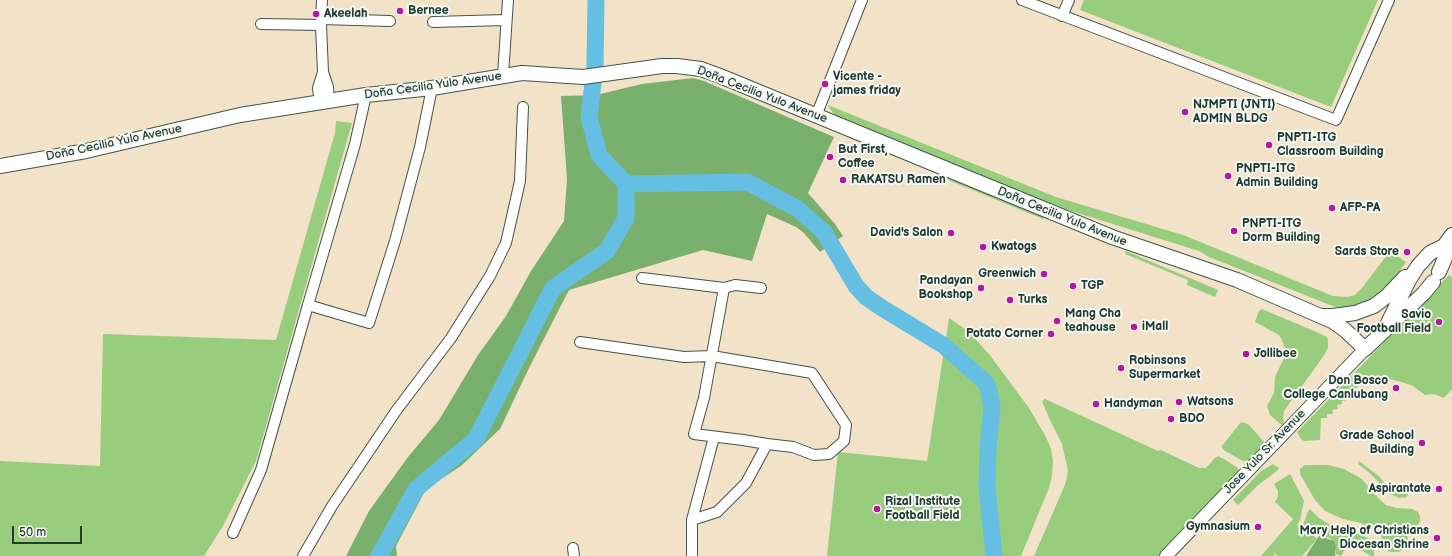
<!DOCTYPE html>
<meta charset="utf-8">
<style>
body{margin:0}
#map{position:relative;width:1452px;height:556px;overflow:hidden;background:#f1e2c8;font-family:"Balsamiq Sans",sans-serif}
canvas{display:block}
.scale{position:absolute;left:12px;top:526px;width:70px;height:18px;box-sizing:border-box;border:2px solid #1f3d34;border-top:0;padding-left:5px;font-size:12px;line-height:14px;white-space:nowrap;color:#1f3d34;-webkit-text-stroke:3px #f6f6f2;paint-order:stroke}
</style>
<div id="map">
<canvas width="1452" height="556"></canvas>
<div class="scale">50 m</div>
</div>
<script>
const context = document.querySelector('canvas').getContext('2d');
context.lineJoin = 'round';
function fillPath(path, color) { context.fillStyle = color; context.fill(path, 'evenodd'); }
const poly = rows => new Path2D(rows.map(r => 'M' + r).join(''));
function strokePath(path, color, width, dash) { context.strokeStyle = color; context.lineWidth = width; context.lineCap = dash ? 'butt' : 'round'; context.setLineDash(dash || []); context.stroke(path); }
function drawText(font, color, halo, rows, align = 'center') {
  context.font = font + ' "Balsamiq Sans",sans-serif'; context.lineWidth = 4; context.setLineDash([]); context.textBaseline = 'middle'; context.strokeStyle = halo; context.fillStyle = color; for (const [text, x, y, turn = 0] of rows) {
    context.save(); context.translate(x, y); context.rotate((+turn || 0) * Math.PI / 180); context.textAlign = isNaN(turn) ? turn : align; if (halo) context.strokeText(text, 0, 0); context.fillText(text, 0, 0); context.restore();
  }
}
fillPath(poly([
 [1084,0,1378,0,1331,107,1080,10],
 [828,105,1056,197,1183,235,1333,296,1347,297,1355,295,1362,288,1390,251,1406,262,1393,280,1381,293,1371,300,1364,304,1344,308,1335,307,1209,257,1199,251,1052,205,847,121,834,114,830,109],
 [336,121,352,123,256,461,223,526,204,556,0,556,0,461,100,466,103,334,276,340,335,133],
 [949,178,1044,217,1043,219,948,180],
 [1126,251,1218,290,1215,297,1187,285,1188,280,1125,254],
 [1449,275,1452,277,1452,390,1451,390,1444,398,1434,394,1425,395,1413,386,1405,383,1379,376,1369,376,1354,390,1353,395,1347,397,1347,400,1342,401,1342,404,1337,405,1338,409,1332,410,1333,414,1327,414,1327,418,1321,418,1320,440,1304,441,1301,439,1297,432],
 [1262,309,1321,334,1327,337,1328,341,1328,347,1325,354,1284,411,1283,417,1284,427,1270,415,1267,406,1274,393,1275,377,1285,356,1285,348,1281,338,1279,335,1255,322,1259,311],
 [949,318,968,331,989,354,1029,408,1046,437,1051,449,1053,461,1052,475,1049,488,1021,556,827,556,838,452,927,461],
 [1045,399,1158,451,1161,450,1199,468,1206,468,1214,459,1218,456,1224,459,1238,468,1239,472,1236,478,1160,556,1034,556,1061,494,1066,482,1068,471,1062,444,1049,418,1042,401],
 [1241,422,1248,424,1265,443,1265,445,1250,462,1245,462,1225,451,1222,448,1222,446],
 [1359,461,1380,477,1385,484,1394,489,1406,492,1408,495,1407,497,1399,498,1388,493,1372,475,1358,464],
 [1273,464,1279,468,1277,471,1257,486,1238,505,1233,500,1261,471],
 [1305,465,1328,465,1344,469,1362,479,1378,498,1386,505,1396,508,1412,509,1418,512,1420,517,1420,521,1415,531,1409,531,1407,533,1406,535,1408,538,1408,543,1405,547,1399,552,1390,552,1387,550,1381,536,1372,528,1361,523,1343,519,1325,511,1315,500,1300,474,1300,469],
 [1290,474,1304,501,1300,520,1296,526,1300,523,1317,539,1302,556,1277,556,1274,553,1274,556,1261,556,1293,519,1275,502,1278,496,1278,491,1274,484],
 [1310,509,1319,518,1327,523,1339,528,1359,534,1368,538,1374,545,1374,556,1371,556,1349,543,1341,556,1336,554,1336,546,1330,538,1315,535,1303,525,1308,511]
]), '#99cd7e');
fillPath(poly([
 [693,78,704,81,834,137,808,193,835,224,843,236,820,252,804,233,796,227,767,214,752,261,703,250,569,290,530,366,500,429,461,466,426,489,396,546,397,556,346,556,369,511,408,457,439,420,478,355,506,316,531,271,564,221,567,179,561,96,596,95,642,84],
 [1319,536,1334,541,1336,546,1335,556,1306,556]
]), '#7ab06d');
strokePath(poly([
 [596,0,595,66,589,117,599,155,626,184,747,182,798,209,824,232,856,286,866,297,882,308,943,345,986,383,989,390,992,408,988,448,987,487,994,556],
 [379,556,416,489,476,439,553,288,607,251,626,218,626,184]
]), '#64bfe2', 17);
const minor = poly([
 [322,0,321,25,323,72,328,87,329,101],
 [1022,0,1336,120,1389,0],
 [1062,16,1069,0],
 [321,19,390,21],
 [433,22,506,20],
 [261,24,321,25],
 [503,75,508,0],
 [366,95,355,144,308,305,369,323,395,241,420,147,432,88],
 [320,103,318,88,323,72],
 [816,116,862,0],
 [642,278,724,288],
 [580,342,684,357,712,356,812,373,846,425,844,441,829,454,814,455,793,447,767,444],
 [692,520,714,437],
 [233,533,261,470,308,305],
 [573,548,574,556],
 [303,556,332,506,396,411,451,338,490,276,506,243,520,181,523,107],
 [692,556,692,520,717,512,746,483,767,444,743,440,694,434,704,398,724,288,735,285,761,288]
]);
const tertiary = poly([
 [1166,556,1365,349]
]);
const secondary = poly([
 [0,166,86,151,240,115,366,95,432,88,522,73,583,77,662,66,677,66,701,69,720,76,1112,237,1237,280,1332,321,1345,330,1365,349,1424,293,1433,282],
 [1439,272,1445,258,1449,240],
 [1323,316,1333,316,1355,313,1374,306,1387,296,1405,277],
 [1388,323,1409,280,1418,266,1430,253,1444,246,1452,235]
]);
strokePath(minor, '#3e564a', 12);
strokePath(tertiary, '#3e564a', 14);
strokePath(secondary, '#3e564a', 16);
strokePath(minor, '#fff', 10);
strokePath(tertiary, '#fff', 12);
strokePath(secondary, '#fff', 14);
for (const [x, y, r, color] of [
 [400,11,4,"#b5179e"],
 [316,14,4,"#b5179e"],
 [825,84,4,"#b5179e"],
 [1185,112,4,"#b5179e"],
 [1269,145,4,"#b5179e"],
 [830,157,4,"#b5179e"],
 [1228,176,4,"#b5179e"],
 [843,180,4,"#b5179e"],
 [1332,208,4,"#b5179e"],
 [1234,231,4,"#b5179e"],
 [951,233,4,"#b5179e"],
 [983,247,4,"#b5179e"],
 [1407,252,4,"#b5179e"],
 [1044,274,4,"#b5179e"],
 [1073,286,4,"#b5179e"],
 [981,288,4,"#b5179e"],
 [1010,300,4,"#b5179e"],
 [1057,321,4,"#b5179e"],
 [1439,322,4,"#b5179e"],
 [1134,327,4,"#b5179e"],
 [1051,334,4,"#b5179e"],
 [1246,354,4,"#b5179e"],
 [1121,368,4,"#b5179e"],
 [1396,388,4,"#b5179e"],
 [1179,402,4,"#b5179e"],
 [1096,404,4,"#b5179e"],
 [1171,419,4,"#b5179e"],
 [1422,443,4,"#b5179e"],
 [1439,489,4,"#b5179e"],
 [877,509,4,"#b5179e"],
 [1258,527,4,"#b5179e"],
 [1437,538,4,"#b5179e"]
]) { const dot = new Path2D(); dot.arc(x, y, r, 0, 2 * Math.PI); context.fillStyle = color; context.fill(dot); strokePath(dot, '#f6f6f2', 1.5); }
drawText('bold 12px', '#1f3d34', '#f6f6f2', [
 ["Bernee",408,11],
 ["Akeelah",324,14],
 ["Vicente -",833,77],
 ["james friday",833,91],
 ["NJMPTI (JNTI)",1193,105],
 ["ADMIN BLDG",1193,119],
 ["PNPTI-ITG",1277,138],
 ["Classroom Building",1277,152],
 ["But First,",838,150],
 ["Coffee",838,164],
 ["PNPTI-ITG",1236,169],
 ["Admin Building",1236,183],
 ["RAKATSU Ramen",851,180],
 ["AFP-PA",1340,208],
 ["PNPTI-ITG",1242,224],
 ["Dorm Building",1242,238],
 ["David's Salon",943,233,"right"],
 ["Kwatogs",991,247],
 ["Sards Store",1399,252,"right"],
 ["Greenwich",1036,274,"right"],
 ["Pandayan",973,281,"right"],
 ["Bookshop",973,295,"right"],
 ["TGP",1081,286],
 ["Turks",1018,300],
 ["Mang Cha",1065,314],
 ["teahouse",1065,328],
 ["Savio",1431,315,"right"],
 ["Football Field",1431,329,"right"],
 ["iMall",1142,327],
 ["Potato Corner",1043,334,"right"],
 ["Jollibee",1254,354],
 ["Robinsons",1129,361],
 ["Supermarket",1129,375],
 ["Don Bosco",1388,381,"right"],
 ["College Canlubang",1388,395,"right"],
 ["Watsons",1187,402],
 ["Handyman",1104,404],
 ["BDO",1179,419],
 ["Grade School",1414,436,"right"],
 ["Building",1414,450,"right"],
 ["Aspirantate",1431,489,"right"],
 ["Rizal Institute",885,502],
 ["Football Field",885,516],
 ["Gymnasium",1250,527,"right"],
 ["Mary Help of Christians",1429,531,"right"],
 ["Diocesan Shrine",1429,545,"right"]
], 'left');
drawText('12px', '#1f3d34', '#f6f6f2', [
 ["Doña Cecilia Yulo Avenue",433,86,-8],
 ["Doña Cecilia Yulo Avenue",762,95,21],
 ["Doña Cecilia Yulo Avenue",114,143,-12],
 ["Doña Cecilia Yulo Avenue",1062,217,22],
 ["Jose Yulo Sr. Avenue",1265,452,-46]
]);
</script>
